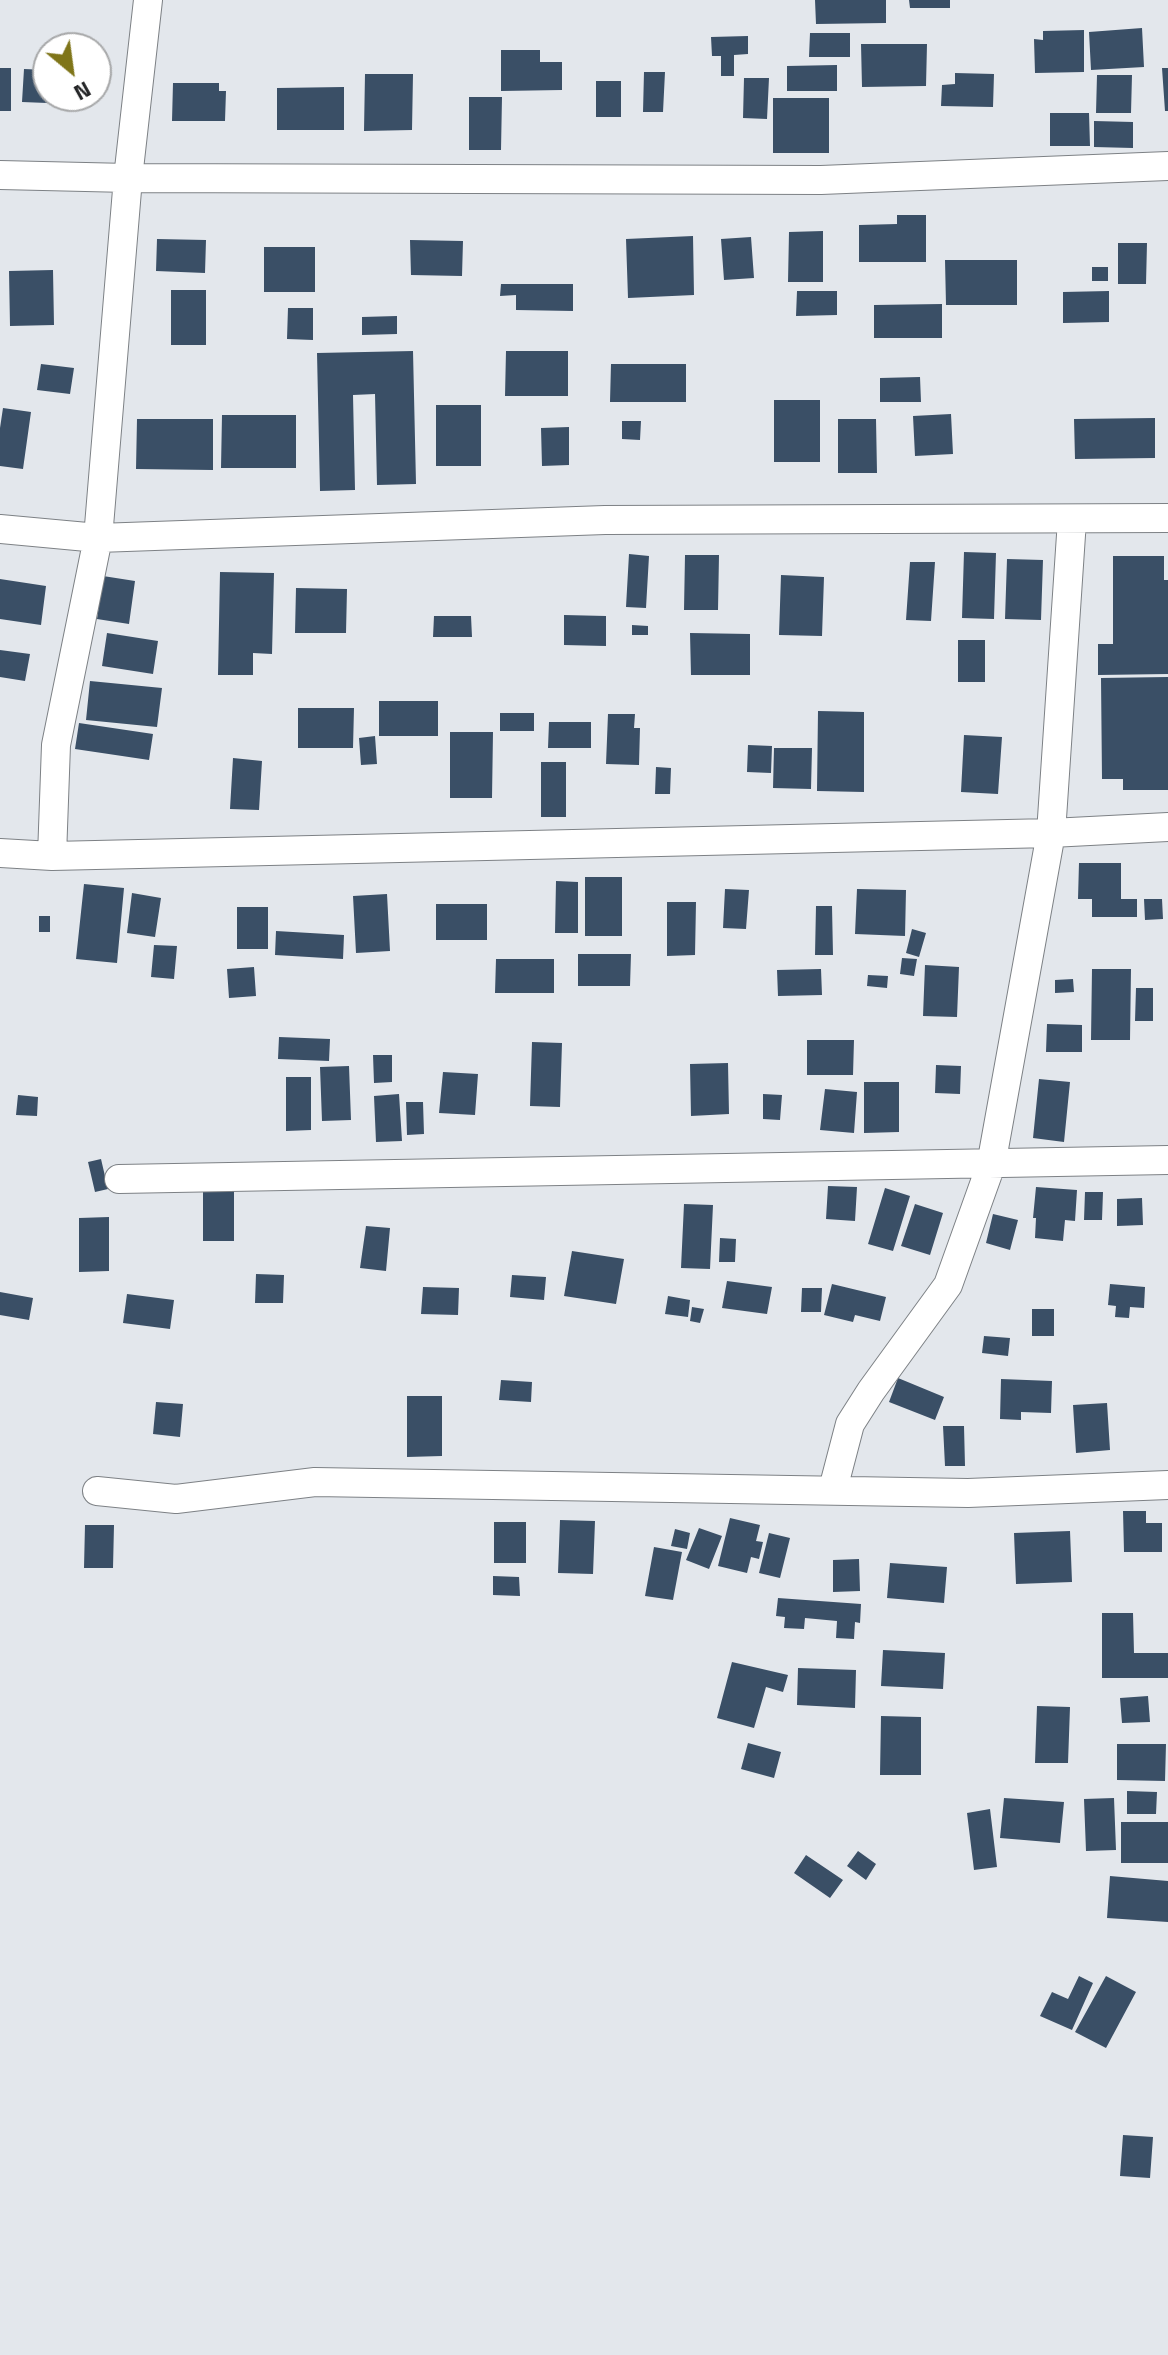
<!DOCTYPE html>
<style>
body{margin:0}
#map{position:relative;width:1168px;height:2355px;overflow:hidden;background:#e3e7ec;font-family:"Titillium Web",sans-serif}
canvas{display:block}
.north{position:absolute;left:32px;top:32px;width:80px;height:80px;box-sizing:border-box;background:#fff;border:2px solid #a7a8a9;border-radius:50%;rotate:151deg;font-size:22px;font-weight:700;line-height:32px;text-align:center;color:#242527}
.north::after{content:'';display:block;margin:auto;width:28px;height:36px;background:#7f7519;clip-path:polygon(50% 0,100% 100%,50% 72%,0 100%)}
</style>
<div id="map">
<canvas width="1168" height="2355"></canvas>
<div class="north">N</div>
</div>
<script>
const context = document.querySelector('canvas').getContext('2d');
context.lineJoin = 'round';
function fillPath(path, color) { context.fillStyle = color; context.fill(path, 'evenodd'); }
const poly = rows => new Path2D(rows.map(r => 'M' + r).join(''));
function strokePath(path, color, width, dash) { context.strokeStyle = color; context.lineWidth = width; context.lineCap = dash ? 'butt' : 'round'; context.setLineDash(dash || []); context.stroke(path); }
fillPath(poly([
 [815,0,886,0,886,23,816,24],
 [909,0,950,0,950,8,910,8],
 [1142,28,1144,67,1091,70,1089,32],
 [1084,30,1084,72,1035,73,1034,39,1043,40,1043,31],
 [810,33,850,33,850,57,809,57],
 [748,36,748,54,734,55,734,76,721,76,721,56,712,56,711,37],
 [861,44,927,44,926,86,862,87],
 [501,50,540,50,540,62,562,62,562,90,501,91],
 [837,65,837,91,787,91,787,66],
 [0,68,11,68,11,111,0,111],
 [1162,68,1168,68,1168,111,1165,111],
 [24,69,48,70,47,103,22,102],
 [644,72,665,72,663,112,643,112],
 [955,73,994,74,993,107,941,106,942,85,955,84],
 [365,74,413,74,412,130,364,131],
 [1097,75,1132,75,1131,113,1096,113],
 [744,78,769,78,767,119,743,118],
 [596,81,621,81,621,117,596,117],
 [173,83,219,83,219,91,226,91,225,121,172,121],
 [344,87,344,130,277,130,277,88],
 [469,97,502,97,501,150,469,150],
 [773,98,829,98,829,153,773,153],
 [1050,113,1089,113,1090,146,1050,146],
 [1094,121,1133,122,1133,148,1094,147],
 [897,215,926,215,926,262,859,262,859,225,897,224],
 [823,231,823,282,788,282,789,232],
 [693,236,694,295,628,298,626,239],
 [751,237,754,278,724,280,721,239],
 [157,239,206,240,205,273,156,271],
 [410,240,463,241,462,276,411,275],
 [1118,243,1147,243,1146,284,1118,284],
 [264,247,315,247,315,292,264,292],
 [945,260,1017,260,1017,305,946,305],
 [1092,267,1108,267,1108,281,1092,281],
 [53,270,54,325,10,326,9,271],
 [501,284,573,284,573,311,516,310,516,295,500,296],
 [171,290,206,290,206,345,171,345],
 [797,291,837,291,837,315,796,316],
 [1109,291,1109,322,1063,323,1063,292],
 [942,304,942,338,874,338,874,305],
 [288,308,313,308,313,340,287,339],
 [397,316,397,334,362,335,362,317],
 [413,351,416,484,377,485,375,394,353,395,355,490,320,491,317,353],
 [506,351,568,351,568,396,505,396],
 [41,364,74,368,70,394,37,390],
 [611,364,686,364,686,402,610,402],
 [920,377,921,402,880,402,880,378],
 [774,400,820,400,820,462,774,462],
 [436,405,481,405,481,466,436,466],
 [3,408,31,412,23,469,0,466,0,428],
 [951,414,953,454,915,456,913,416],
 [222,415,296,415,296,468,221,468],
 [1155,418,1155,458,1075,459,1074,419],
 [137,419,213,419,213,470,136,469],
 [838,419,876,419,877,473,838,473],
 [622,421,641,421,640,440,622,439],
 [569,427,569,465,542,466,541,428],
 [964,552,996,553,994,619,962,618],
 [629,554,649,556,646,608,626,607],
 [685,555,719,555,718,610,684,610],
 [1113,556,1164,556,1164,580,1168,580,1168,674,1098,675,1098,644,1113,644],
 [1007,559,1043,560,1041,620,1005,619],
 [910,562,935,562,931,621,906,620],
 [220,572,274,573,272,654,253,653,253,675,218,675],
 [781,575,824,577,822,636,779,635],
 [103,576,135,581,129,624,97,619],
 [0,579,46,586,41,625,0,619],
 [296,588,347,589,346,633,295,633],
 [564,615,606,616,606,646,564,645],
 [434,616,471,616,472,637,433,637],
 [632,625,648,626,648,635,632,635],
 [107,633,158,641,153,674,102,666],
 [690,633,750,634,750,675,691,675],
 [958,640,985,640,985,682,958,682],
 [0,650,30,654,25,681,0,677],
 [1168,677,1168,790,1123,790,1123,779,1102,779,1101,678],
 [90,681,162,688,157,727,86,720],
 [379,701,438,701,438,736,379,736],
 [298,708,354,708,353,748,298,748],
 [818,711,864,712,864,792,817,791],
 [500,713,534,713,534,731,500,731],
 [608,714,635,714,634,728,640,728,639,765,606,764],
 [549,722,591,722,591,748,548,748],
 [79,723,153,734,149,760,75,749],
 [450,732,493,732,492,798,450,798],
 [964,735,1002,737,998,794,961,792],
 [375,736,377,764,361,765,359,738],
 [748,745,772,746,771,773,747,772],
 [774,748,812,748,811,789,773,788],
 [233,758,262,761,259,810,230,809],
 [541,762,566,762,566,817,541,817],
 [656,767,671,768,670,794,655,794],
 [1079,863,1121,863,1121,899,1137,899,1137,917,1092,917,1092,899,1078,899],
 [585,877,622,877,622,936,585,936],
 [556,881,578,882,578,933,555,933],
 [84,884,124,888,117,963,76,959],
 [725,889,749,890,746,929,723,928],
 [857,889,906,890,905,936,855,934],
 [132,893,161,898,155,937,127,933],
 [387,894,390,951,356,953,353,896],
 [1144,899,1162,899,1163,919,1145,920],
 [667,902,696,902,695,955,667,956],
 [436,904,487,904,487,940,436,940],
 [816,906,832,906,833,955,815,955],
 [237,907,268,907,268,949,237,949],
 [39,916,50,916,50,932,39,932],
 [912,929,926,933,919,957,906,953],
 [276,931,344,935,343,959,275,955],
 [154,945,177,946,174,979,151,977],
 [578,954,631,954,630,986,578,986],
 [902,958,917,959,914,976,900,974],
 [496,959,554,959,554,993,495,993],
 [925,965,959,967,957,1017,923,1016],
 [254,967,256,996,229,998,227,969],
 [821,969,822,995,778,996,777,970],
 [1092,969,1131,969,1130,1040,1091,1040],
 [868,975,888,976,887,988,867,986],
 [1073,979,1074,992,1055,993,1055,980],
 [1136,988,1153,988,1153,1021,1135,1021],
 [1047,1024,1082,1025,1082,1052,1046,1052],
 [279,1037,330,1039,329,1061,278,1059],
 [807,1040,854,1040,853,1075,807,1075],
 [532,1042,562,1043,560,1107,530,1106],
 [373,1055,392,1055,392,1082,374,1083],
 [728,1063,729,1114,691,1116,690,1064],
 [936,1065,961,1066,960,1094,935,1093],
 [349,1066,351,1120,322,1121,320,1067],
 [443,1072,478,1074,475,1115,439,1113],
 [286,1077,311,1077,311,1130,286,1131],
 [1039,1079,1070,1082,1064,1142,1033,1138],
 [864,1082,899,1082,899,1132,864,1133],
 [825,1089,857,1092,854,1133,820,1130],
 [399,1094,402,1141,376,1142,374,1096],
 [763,1094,782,1095,780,1120,763,1119],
 [18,1095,38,1097,37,1116,16,1115],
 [406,1102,423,1102,424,1134,407,1135],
 [101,1159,108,1189,95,1192,88,1162],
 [828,1186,857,1187,855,1221,826,1219],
 [1036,1187,1077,1190,1075,1221,1065,1220,1063,1241,1035,1238,1036,1218,1033,1218],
 [885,1188,910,1196,893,1251,868,1244],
 [203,1191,234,1191,234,1241,203,1241],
 [1085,1192,1103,1192,1102,1220,1084,1220],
 [1142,1198,1143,1225,1117,1226,1117,1199],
 [684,1204,713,1205,710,1269,681,1268],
 [915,1204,943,1213,930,1255,901,1246],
 [993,1214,1018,1220,1010,1250,986,1243],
 [109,1217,109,1271,79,1272,79,1218],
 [366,1226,390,1228,386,1271,360,1268],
 [720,1238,736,1239,735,1262,719,1262],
 [572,1251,624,1259,616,1304,564,1296],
 [256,1274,284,1275,283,1303,255,1303],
 [512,1275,546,1277,544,1300,510,1297],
 [727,1281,772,1287,767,1314,722,1308],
 [832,1284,886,1297,880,1321,855,1315,853,1322,824,1315],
 [1110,1284,1145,1287,1144,1308,1130,1307,1129,1318,1115,1317,1116,1306,1108,1305],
 [423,1287,459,1288,458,1315,421,1314],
 [802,1288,822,1288,821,1312,801,1312],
 [0,1292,33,1298,29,1320,0,1315],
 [127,1294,174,1300,170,1329,123,1323],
 [668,1296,690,1300,688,1317,665,1314],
 [692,1307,704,1309,700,1323,690,1321],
 [1032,1309,1054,1309,1054,1336,1032,1336],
 [984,1336,1010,1338,1008,1356,982,1353],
 [898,1378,944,1397,935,1420,889,1402],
 [1001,1379,1052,1381,1051,1413,1021,1412,1021,1420,1000,1419],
 [501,1380,532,1382,531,1402,499,1400],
 [407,1396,442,1396,442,1456,407,1457],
 [156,1402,183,1404,180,1437,153,1434],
 [1107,1403,1110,1450,1076,1453,1073,1405],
 [943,1426,964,1426,965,1466,945,1466],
 [1123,1511,1146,1511,1146,1523,1162,1523,1162,1552,1124,1552],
 [730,1518,760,1525,756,1541,763,1542,759,1559,751,1557,747,1573,718,1566],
 [560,1520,595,1521,593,1574,558,1573],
 [494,1522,526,1522,526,1563,494,1563],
 [85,1525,114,1525,113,1568,84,1568],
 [699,1528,722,1536,709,1569,686,1560],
 [675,1529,690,1533,687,1549,671,1546],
 [1070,1531,1072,1582,1016,1584,1014,1533],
 [769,1533,790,1538,780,1578,759,1573],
 [654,1547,682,1552,673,1600,645,1596],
 [859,1559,860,1591,833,1592,833,1560],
 [890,1563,947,1567,944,1603,887,1598],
 [493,1576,519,1577,520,1596,493,1595],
 [778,1598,861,1604,860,1623,855,1622,854,1639,836,1638,837,1621,805,1618,804,1629,784,1628,785,1617,776,1616],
 [1102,1613,1133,1613,1134,1653,1168,1653,1168,1678,1102,1678],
 [883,1650,945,1653,943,1689,881,1686],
 [732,1662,788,1675,783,1692,766,1687,754,1728,717,1718],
 [798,1668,856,1670,855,1708,797,1705],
 [1148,1696,1150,1722,1122,1723,1120,1698],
 [1037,1706,1070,1707,1068,1763,1035,1763],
 [881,1716,921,1717,921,1775,880,1775],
 [748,1743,781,1752,774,1778,741,1769],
 [1117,1744,1166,1744,1165,1781,1117,1780],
 [1127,1791,1157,1792,1156,1814,1127,1814],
 [1004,1798,1064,1802,1060,1843,1000,1838],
 [1114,1798,1116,1850,1086,1851,1084,1799],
 [990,1809,997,1867,974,1870,967,1813],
 [1121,1822,1168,1822,1168,1863,1121,1863],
 [858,1851,876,1864,866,1880,847,1866],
 [806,1855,843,1880,830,1898,794,1873],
 [1110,1876,1168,1881,1168,1922,1107,1918],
 [1079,1976,1093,1983,1072,2030,1040,2016,1052,1992,1068,1999],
 [1106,1976,1136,1992,1106,2048,1075,2032],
 [1123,2135,1153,2137,1150,2178,1120,2176]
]), '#3a4f66');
const minor = poly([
 [0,175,128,178,821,180,1168,166],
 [0,529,98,538,605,520,1168,518],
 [0,853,52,856,1051,833,1168,827],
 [52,856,56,745,98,538,128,178,148,0],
 [119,1179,1168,1160],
 [833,1489,850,1424,871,1391,948,1285,991,1165,1051,833,1072,520],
 [97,1491,176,1499,315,1482,968,1493,1168,1485]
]);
strokePath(minor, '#7d8185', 30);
strokePath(minor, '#fff', 28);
</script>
